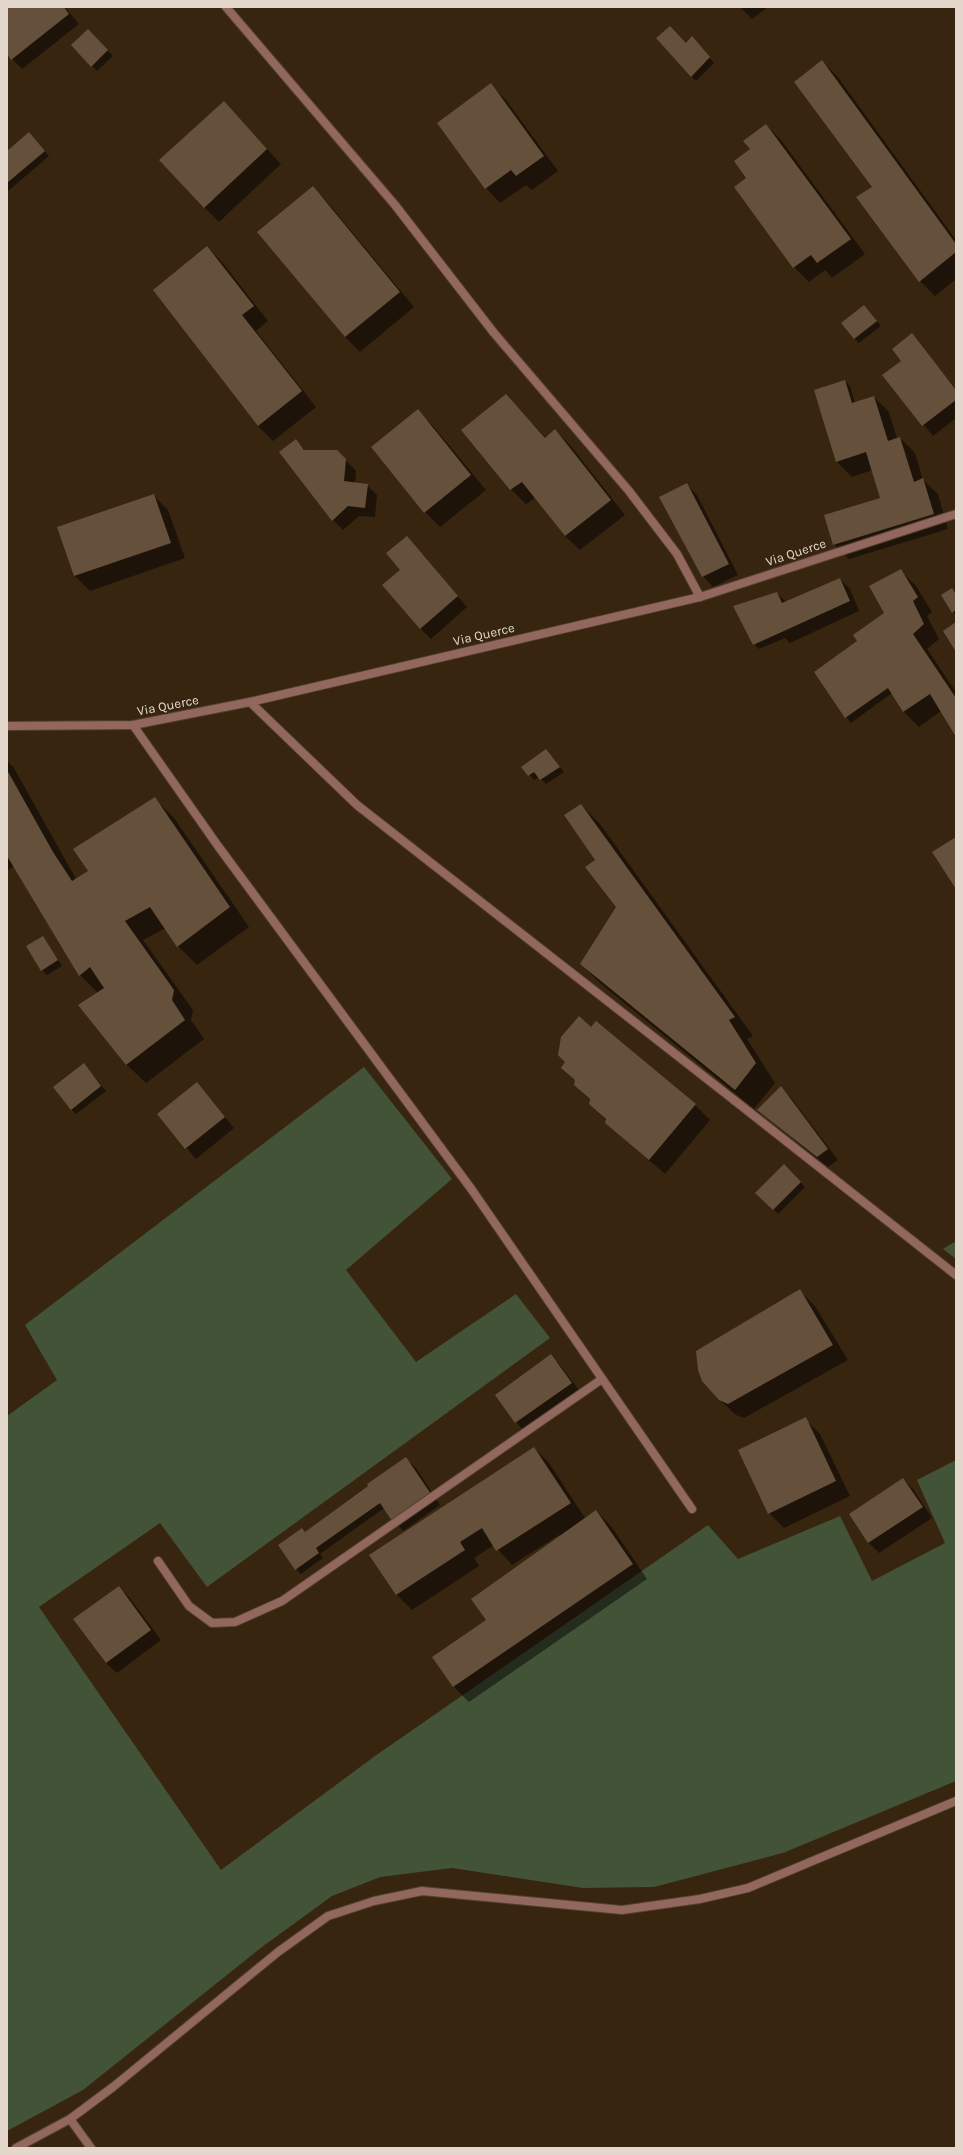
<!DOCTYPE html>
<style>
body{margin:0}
#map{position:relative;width:963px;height:2155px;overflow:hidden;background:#372510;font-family:Karla,sans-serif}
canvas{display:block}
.frame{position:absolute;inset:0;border:8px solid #e4d7cb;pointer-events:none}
</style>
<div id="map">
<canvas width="963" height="2155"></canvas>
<div class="frame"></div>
</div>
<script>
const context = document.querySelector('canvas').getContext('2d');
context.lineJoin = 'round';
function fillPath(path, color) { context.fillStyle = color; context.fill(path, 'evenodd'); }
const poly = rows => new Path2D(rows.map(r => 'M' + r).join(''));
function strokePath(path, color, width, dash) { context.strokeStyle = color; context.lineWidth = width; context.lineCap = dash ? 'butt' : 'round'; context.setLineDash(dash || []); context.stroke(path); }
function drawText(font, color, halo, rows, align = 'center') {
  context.font = font + ' Karla,sans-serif'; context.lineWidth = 3; context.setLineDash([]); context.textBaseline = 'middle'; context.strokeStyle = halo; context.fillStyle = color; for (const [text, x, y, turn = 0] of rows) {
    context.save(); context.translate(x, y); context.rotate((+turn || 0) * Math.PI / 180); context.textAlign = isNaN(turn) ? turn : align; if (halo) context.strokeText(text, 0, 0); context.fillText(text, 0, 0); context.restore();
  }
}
fillPath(poly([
 [364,1067,452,1179,346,1270,416,1362,516,1294,550,1338,207,1587,160,1523,39,1607,221,1870,375,1756,708,1525,738,1559,840,1516,872,1581,945,1543,917,1480,956,1460,956,1781,783,1853,654,1887,583,1888,452,1868,380,1877,332,1896,262,1947,83,2090,7,2131,7,1416,57,1380,25,1325],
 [956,1241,956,1259,943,1249]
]), '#435337');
fillPath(poly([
 [7,7,65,7,79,24,22,69,7,53],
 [740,7,768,7,752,19],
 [88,30,113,56,97,71,72,45],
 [697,43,714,63,696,81,691,76,686,44],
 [822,61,837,76,956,240,956,279,935,296,920,281,873,187],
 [491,85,506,100,558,171,532,190,526,185,500,203,486,188],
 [239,118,281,164,219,222,204,207],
 [766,125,781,140,865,254,832,278,825,270,809,282,794,267,747,178,751,149],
 [34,138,49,156,7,192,7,152],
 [313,188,328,203,414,307,360,352,345,337,259,233],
 [207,247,222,262,268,321,256,331,316,407,273,441,258,426,154,290],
 [864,306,881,326,859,343,854,338],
 [911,335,956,389,956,418,933,436,883,375,902,361],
 [845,381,850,386,855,403,874,397,889,412,897,439,900,438,915,453,923,480,938,494,948,529,849,559,834,544,882,499,873,470,852,477,837,462],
 [506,396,546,438,555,430,570,445,625,515,580,550,565,536,535,498,526,504,511,489,463,430],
 [418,411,433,426,486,490,440,527,425,512],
 [296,440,306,451,337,451,356,471,355,483,367,485,377,495,375,517,359,516,343,530,333,520],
 [686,484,697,495,738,575,713,587,703,576],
 [153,495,168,510,185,558,90,591,75,576],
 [406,537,467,607,431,639,420,628,402,570],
 [901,571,916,586,932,612,927,616,939,639,927,649,956,692,956,735,941,711,919,727,904,712,892,693,851,723,815,673,859,641,885,614],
 [840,579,850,589,859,611,790,643,785,638,759,649,754,644,777,593,787,603],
 [951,590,956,594,956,615,953,612],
 [546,750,564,772,546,784,539,777,534,780,523,767],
 [7,761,14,768,76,879,89,871,155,799,174,818,249,927,197,965,178,946,166,928,143,940,193,1010,191,1020,204,1039,146,1083,126,1064,98,993,80,975,14,866,7,871],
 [581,805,600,824,753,1036,747,1039,775,1083,754,1109,600,983,581,964,618,907,596,860],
 [43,937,62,966,47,975,42,970],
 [592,1028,695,1105,710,1120,665,1174,606,1123,607,1121,590,1104,590,1100,575,1085,576,1081,562,1067],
 [88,1069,106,1091,76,1114,71,1109],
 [197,1083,234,1128,196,1159,158,1114],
 [781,1088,791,1098,838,1160,828,1167,758,1110],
 [784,1166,805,1187,778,1214,757,1193],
 [800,1291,815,1306,848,1360,744,1418,736,1415,720,1400],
 [551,1356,561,1366,581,1393,526,1433,516,1422],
 [805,1419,820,1434,850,1496,784,1528,769,1513],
 [534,1448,549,1463,585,1518,596,1511,611,1526,647,1579,469,1702,454,1687,433,1657,488,1621,560,1536,559,1535,512,1565,494,1545,474,1558,479,1566,412,1610,397,1595,371,1555],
 [405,1458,416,1468,440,1505,403,1531,384,1508,320,1554,323,1558,301,1574,296,1569,305,1533],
 [903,1479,913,1489,932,1518,879,1553,869,1543,850,1514],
 [118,1587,129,1597,161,1640,117,1673,106,1663,74,1620]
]), '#0007');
fillPath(poly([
 [7,7,64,7,69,14,11,60,7,54],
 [670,26,686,43,692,36,710,57,691,77,656,38],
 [88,29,108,50,91,67,71,45],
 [822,60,956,244,956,252,919,282,856,197,872,187,794,82],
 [491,83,544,156,516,176,511,170,485,189,437,123],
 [224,101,267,149,204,208,159,160],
 [766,124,851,239,817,263,811,255,793,268,734,187,746,178,734,161,750,149,743,141],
 [29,132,45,151,7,183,7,151],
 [313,186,400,292,345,337,257,232],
 [207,246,254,306,242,315,302,391,258,426,153,290],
 [864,305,877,321,854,339,841,323],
 [912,333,956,390,956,400,922,426,882,375,901,361,892,349],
 [845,380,852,403,874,396,888,441,900,437,914,482,923,478,934,514,833,545,824,515,880,498,866,452,836,462,823,420,814,390],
 [506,394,545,438,555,429,611,500,565,536,522,482,510,490,461,430],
 [418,409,471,475,424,513,371,447],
 [296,439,304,450,337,450,346,459,344,481,368,484,365,508,348,506,332,521,279,452],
 [687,483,729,564,702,577,659,497],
 [154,494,171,543,74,576,57,527],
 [407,536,458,596,420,629,382,585,400,570,386,553],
 [901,569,918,597,913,601,924,624,913,634,956,698,956,737,930,694,903,712,888,688,845,718,814,672,857,641,853,635,884,613,869,586],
 [840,578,850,601,753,645,733,606,777,592,782,603],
 [952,588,956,595,956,610,952,613,941,595],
 [956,622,956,652,943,631],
 [546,749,560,767,540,780,534,772,528,776,521,767],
 [7,770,53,852,72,881,88,871,73,849,155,797,230,907,177,947,150,907,125,921,174,990,172,1000,185,1020,126,1065,78,1005,104,988,90,967,79,976,7,856],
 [581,804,735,1017,729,1020,756,1063,735,1090,580,964,616,907,585,867,595,860,564,815],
 [956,837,956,889,932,852],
 [43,936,58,960,41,971,26,946],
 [579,1016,591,1027,596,1021,696,1104,649,1160,605,1123,606,1119,589,1104,590,1099,574,1085,575,1080,561,1068,565,1062,558,1055,561,1037],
 [84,1063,101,1086,71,1110,53,1087],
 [197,1082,225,1117,185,1149,157,1114],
 [781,1086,828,1149,817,1157,757,1110],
 [784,1164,801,1182,773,1210,755,1193],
 [800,1289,833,1345,728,1404,719,1400,702,1381,698,1370,696,1351],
 [551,1354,572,1383,515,1423,495,1395],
 [806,1417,836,1481,768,1514,738,1450],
 [534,1447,571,1503,496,1551,482,1528,460,1542,465,1550,396,1595,369,1555],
 [406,1457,431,1494,392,1521,380,1503,316,1548,319,1553,295,1570,278,1545,302,1528,309,1538,305,1532,368,1486,367,1484],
 [903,1478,923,1507,868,1543,849,1514],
 [596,1510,633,1564,453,1687,432,1657,486,1620,471,1599],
 [119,1586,151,1630,106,1663,73,1619]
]), '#65513b');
const service = poly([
 [734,1100,956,1275],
 [158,1561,189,1606,212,1623,235,1622,282,1601,602,1379]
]);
const minor = poly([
 [226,7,395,205,494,333,629,491,677,554,700,597],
 [250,702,357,805,734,1100],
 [133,725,218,846,472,1190,692,1509],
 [70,2119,91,2148],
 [16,2148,70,2119,113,2087,278,1952,328,1916,374,1901,422,1891,622,1910,700,1899,748,1888,956,1801]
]);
const tertiary = poly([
 [7,726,133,725,250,702,700,597,956,514]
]);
strokePath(service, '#53412e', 10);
strokePath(minor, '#53412e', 10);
strokePath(tertiary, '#53412e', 10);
strokePath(service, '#92675d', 8);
strokePath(minor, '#92675d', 8);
strokePath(tertiary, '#92675d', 8);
drawText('13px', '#e4d7cb', '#372510', [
 ["Via Querce",796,553,-18],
 ["Via Querce",484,635,-13],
 ["Via Querce",168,706,-11]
]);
</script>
